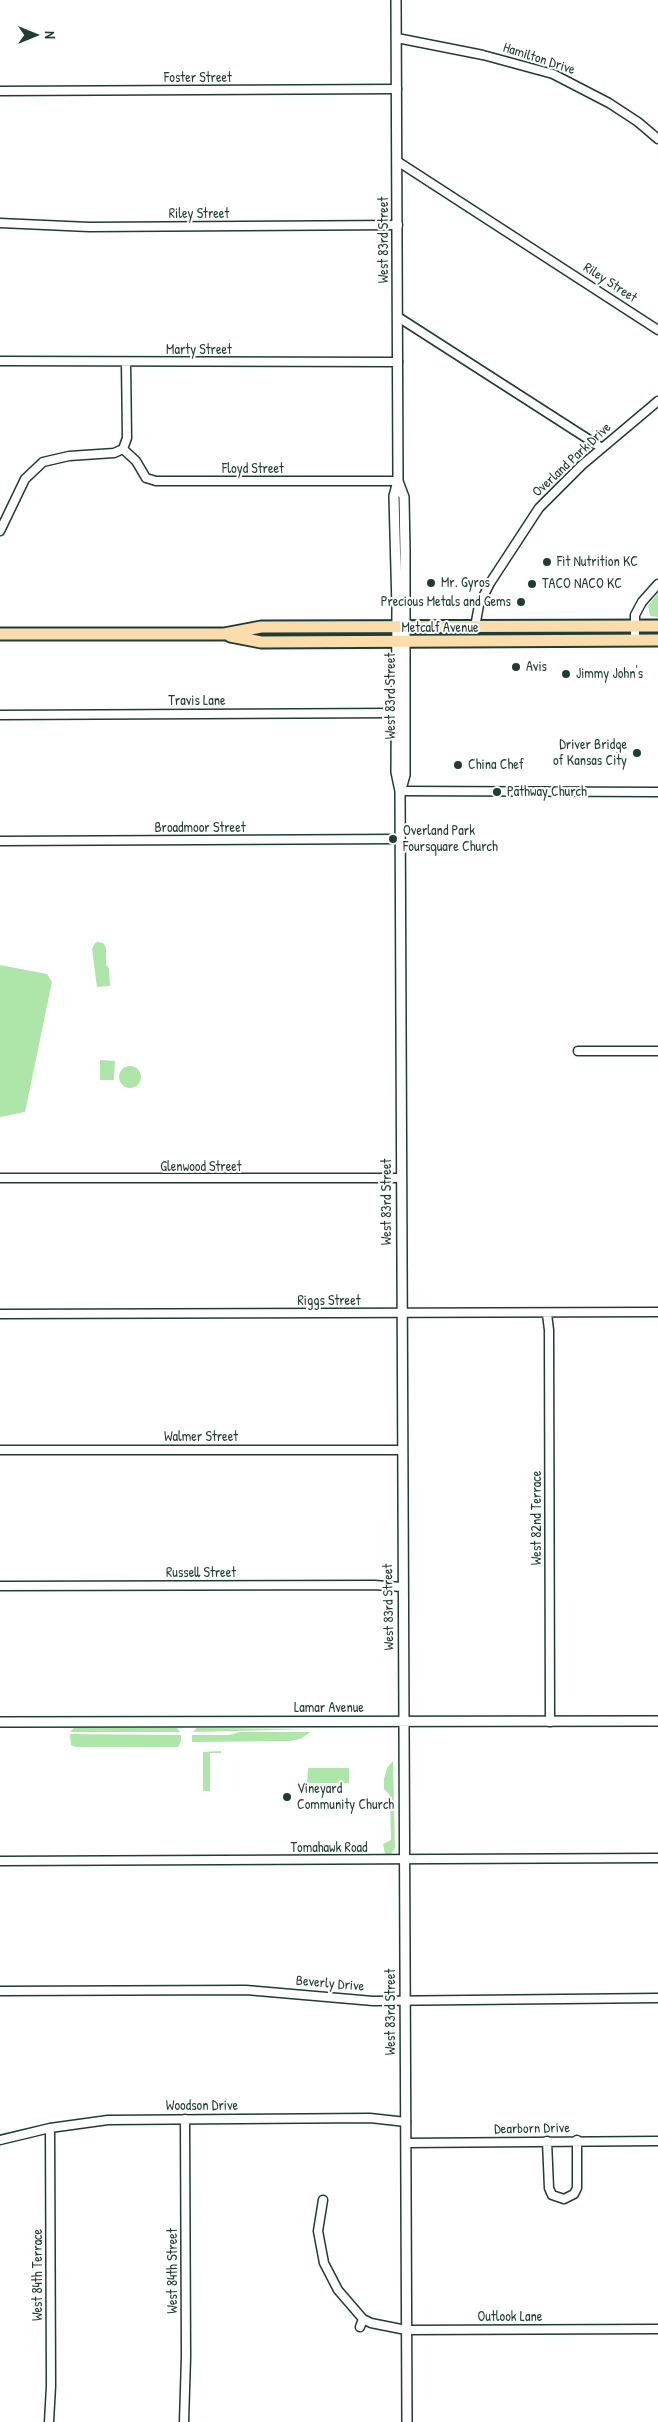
<!DOCTYPE html>
<style>
body{margin:0}
#map{position:relative;width:658px;height:2422px;overflow:hidden;background:#fff;font-family:"Patrick Hand",sans-serif}
canvas{display:block}
.north{position:absolute;left:10px;top:10px;width:50px;height:50px;-webkit-text-stroke:4px #fff;paint-order:stroke;rotate:90deg;font-size:14px;font-weight:700;line-height:20px;text-align:center;color:#1f3d34}
.north::after{content:'';display:block;margin:auto;width:18px;height:22px;background:#1f3d34;clip-path:polygon(50% 0,100% 100%,50% 72%,0 100%)}
</style>
<div id="map">
<canvas width="658" height="2422"></canvas>
<div class="north">N</div>
</div>
<script>
const context = document.querySelector('canvas').getContext('2d');
context.lineJoin = 'round';
function fillPath(path, color) { context.fillStyle = color; context.fill(path, 'evenodd'); }
const poly = rows => new Path2D(rows.map(r => 'M' + r).join(''));
function strokePath(path, color, width, dash) { context.strokeStyle = color; context.lineWidth = width; context.lineCap = dash ? 'butt' : 'round'; context.setLineDash(dash || []); context.stroke(path); }
function drawText(font, color, halo, rows, align = 'center') {
  context.font = font + ' "Patrick Hand",sans-serif'; context.lineWidth = 4; context.setLineDash([]); context.textBaseline = 'middle'; context.strokeStyle = halo; context.fillStyle = color; for (const [text, x, y, turn = 0] of rows) {
    context.save(); context.translate(x, y); context.rotate((+turn || 0) * Math.PI / 180); context.textAlign = isNaN(turn) ? turn : align; if (halo) context.strokeText(text, 0, 0); context.fillText(text, 0, 0); context.restore();
  }
}
fillPath(poly([
 [658,593,658,617,650,616,648,606],
 [98,942,103,943,106,948,106,965,109,968,110,986,97,987,92,949,95,943],
 [0,965,47,974,52,982,25,1112,0,1117],
 [100,1060,115,1061,114,1080,100,1080],
 '119 1077a11 11 0 1 1 22 0a11 11 0 1 1-22 0Z',
 [74,1728,177,1728,180,1732,70,1732],
 [197,1728,311,1729,193,1732],
 [240,1732,311,1732,300,1739,290,1741,192,1742,192,1735,229,1735],
 [70,1734,181,1735,181,1741,178,1747,76,1747,71,1745],
 [221,1751,221,1753,210,1753,210,1791,203,1791,203,1752],
 [393,1761,395,1848,391,1854,385,1854,383,1844,391,1840,390,1795,384,1789,384,1779,387,1768],
 [308,1768,349,1768,349,1783,307,1783]
]), '#aee6aa');
const minor = poly([
 [397,38,483,55,553,74,609,103,638,122,658,139],
 [0,91,397,89],
 [397,161,658,330],
 [0,223,89,227,398,225],
 [398,317,602,448],
 [0,361,398,362],
 [123,449,136,461,146,478,156,481,398,481],
 [123,449,127,438,126,363],
 [0,531,25,479,43,462,69,456,114,453,123,449],
 [475,627,479,605,490,583,539,508,582,465,658,401],
 [635,641,635,615,642,602,658,584],
 [0,715,395,713],
 [400,791,658,792],
 [0,841,400,839],
 [578,1051,658,1051],
 [0,1178,401,1178],
 [0,1314,658,1312],
 [547,1314,549,1330,550,1722],
 [0,1450,402,1450],
 [0,1586,374,1585,402,1587],
 [0,1861,658,1858],
 [0,1991,246,1990,373,2001,658,1998],
 [0,2140,50,2128,108,2120,370,2118,406,2122],
 [547,2141,549,2188,552,2195,564,2199,574,2194,577,2188,577,2140],
 [406,2143,658,2141],
 [323,2200,318,2231,324,2263,338,2290,363,2319,360,2327],
 [363,2319,371,2323,406,2330,658,2329],
 [49,2422,51,2386,50,2128],
 [184,2422,186,2357,185,2119]
]);
const tertiary = poly([
 [396,0,398,481,394,496,397,608,396,772,400,791,407,2422],
 [398,481,404,497,405,551,405,775,401,789],
 [0,1722,658,1721]
]);
const primary = poly([
 [0,634,224,634,261,627,658,626],
 [230,636,261,642,658,640]
]);
strokePath(minor, '#1f3d34', 11);
strokePath(tertiary, '#1f3d34', 12);
strokePath(primary, '#1f3d34', 15);
strokePath(minor, '#fff', 8);
strokePath(tertiary, '#fff', 9);
strokePath(primary, '#faddab', 11);
for (const [x, y, r, color] of [
 [547,562,5,"#1f3d34"],
 [431,583,5,"#1f3d34"],
 [532,584,5,"#1f3d34"],
 [521,602,5,"#1f3d34"],
 [516,667,5,"#1f3d34"],
 [566,674,5,"#1f3d34"],
 [637,753,5,"#1f3d34"],
 [458,765,5,"#1f3d34"],
 [497,792,5,"#1f3d34"],
 [393,839,5,"#1f3d34"],
 [287,1797,5,"#1f3d34"]
]) { const dot = new Path2D(); dot.arc(x, y, r, 0, 2 * Math.PI); context.fillStyle = color; context.fill(dot); strokePath(dot, '#fff', 2); }
drawText('14px', '#1f3d34', '#fff', [
 ["Hamilton Drive",539,59,18],
 ["Foster Street",198,78],
 ["Riley Street",199,214],
 ["West 83rd Street",384,240,-90],
 ["Riley Street",610,283,33],
 ["Marty Street",199,350],
 ["Overland Park Drive",572,460,-43],
 ["Floyd Street",253,469],
 ["Metcalf Avenue",440,628],
 ["West 83rd Street",391,696,-90],
 ["Travis Lane",197,701],
 ["Broadmoor Street",200,828],
 ["Glenwood Street",201,1167],
 ["West 83rd Street",387,1202,-90],
 ["Riggs Street",329,1301],
 ["Walmer Street",201,1437],
 ["West 82nd Terrace",537,1518,-90],
 ["Russell Street",201,1573],
 ["West 83rd Street",389,1607,-91],
 ["Lamar Avenue",329,1708],
 ["Tomahawk Road",329,1848],
 ["Beverly Drive",330,1984,5],
 ["West 83rd Street",391,2012,-90],
 ["Woodson Drive",202,2106],
 ["Dearborn Drive",532,2129,-1],
 ["West 84th Street",173,2271,-90],
 ["West 84th Terrace",38,2275,-90],
 ["Outlook Lane",510,2317]
]);
drawText('14px', '#1f3d34', '#fff', [
 ["Fit Nutrition KC",557,562],
 ["Mr. Gyros",441,583],
 ["TACO NACO KC",542,584],
 ["Precious Metals and Gems",511,602,"right"],
 ["Avis",526,667],
 ["Jimmy John's",576,674],
 ["Driver Bridge",627,745,"right"],
 ["of Kansas City",627,761,"right"],
 ["China Chef",468,765],
 ["Pathway Church",507,792],
 ["Overland Park",403,831],
 ["Foursquare Church",403,847],
 ["Vineyard",297,1789],
 ["Community Church",297,1805]
], 'left');
</script>
